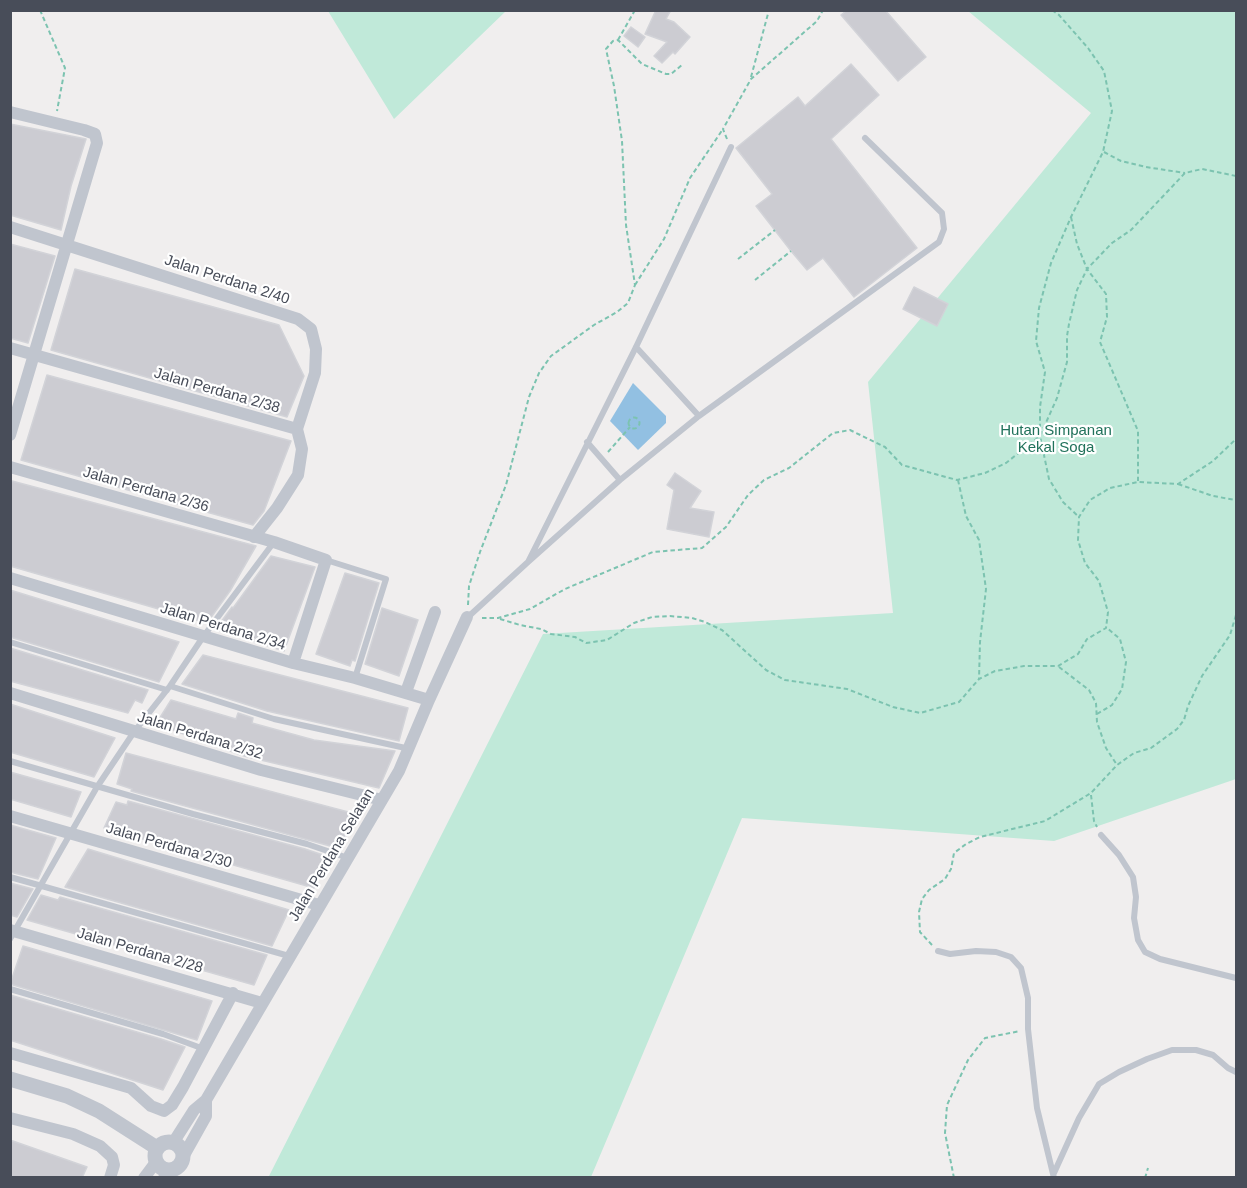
<!DOCTYPE html>
<style>
body{margin:0}
#map{position:relative;width:1247px;height:1188px;overflow:hidden;background:#f0eeee;font-family:Helvetica,sans-serif}
canvas{display:block}
.frame{position:absolute;inset:0;border:12px solid #484d59;pointer-events:none}
</style>
<div id="map">
<canvas width="1247" height="1188"></canvas>
<div class="frame"></div>
</div>
<script>
const context = document.querySelector('canvas').getContext('2d');
context.lineJoin = 'round';
function fillPath(path, color) { context.fillStyle = color; context.fill(path, 'evenodd'); }
const poly = rows => new Path2D(rows.map(r => 'M' + r).join(''));
function strokePath(path, color, width, dash) { context.strokeStyle = color; context.lineWidth = width; context.lineCap = dash ? 'butt' : 'round'; context.setLineDash(dash || []); context.stroke(path); }
function drawText(font, color, halo, rows, align = 'center') {
  context.font = font + ' Helvetica,sans-serif'; context.lineWidth = 4.5; context.setLineDash([]); context.textBaseline = 'middle'; context.strokeStyle = halo; context.fillStyle = color; for (const [text, x, y, turn = 0] of rows) {
    context.save(); context.translate(x, y); context.rotate((+turn || 0) * Math.PI / 180); context.textAlign = isNaN(turn) ? turn : align; if (halo) context.strokeText(text, 0, 0); context.fillText(text, 0, 0); context.restore();
  }
}
fillPath(poly([
 [328,11,506,11,394,119],
 [968,11,1236,11,1236,779,1054,841,742,818,591,1177,268,1178,543,634,893,613,868,382,1091,113]
]), '#c0e9d9');
fillPath(poly([
 [633,383,666,416,666,423,638,450,610,421]
]), '#92c0e2');
const building = poly([
 [656,10,671,10,666,19,674,22,690,37,675,54,673,52,662,63,654,56,667,42,645,34,656,10],
 [847,10,885,10,926,57,898,81,841,15,847,10],
 [631,27,645,37,638,47,624,36,631,27],
 [851,64,879,95,831,139,917,248,854,297,823,258,807,270,791,251,756,206,772,194,736,148,798,97,805,106,851,64],
 [10,124,86,139,71,186,61,230,10,215,10,124],
 [10,244,55,256,28,343,10,338,10,244],
 [75,269,279,325,304,376,287,417,51,350,75,269],
 [914,287,948,304,937,326,903,309,914,287],
 [47,375,291,441,264,511,253,525,21,460,47,375],
 [675,473,701,491,690,508,714,512,709,537,667,529,674,490,667,485,675,473],
 [12,481,256,546,230,591,207,623,10,566,10,488,12,481],
 [271,556,315,567,284,651,218,630,220,626,218,626,232,607,233,608,271,556],
 [345,573,379,583,355,661,352,660,350,666,316,654,345,573],
 [10,590,179,642,159,682,10,637,10,590],
 [382,608,418,620,399,676,365,664,382,608],
 [10,648,148,690,142,703,135,700,128,713,10,681,10,648],
 [203,655,408,708,399,741,267,711,182,684,203,655],
 [171,700,236,719,238,713,253,718,252,723,314,740,395,751,379,788,244,756,156,724,171,700],
 [10,704,115,738,94,777,10,752,10,704],
 [126,753,352,813,343,847,331,844,330,846,131,791,132,789,117,784,126,753],
 [10,772,81,792,71,817,10,799,10,772],
 [128,801,305,849,326,856,314,888,104,828,116,802,127,805,128,801],
 [10,825,56,838,38,879,10,872,10,825],
 [88,849,289,910,272,946,65,887,88,849],
 [10,883,33,889,17,917,10,915,10,883],
 [41,895,58,900,60,897,267,955,254,985,27,920,41,895],
 [23,946,212,1001,197,1040,10,984,23,946],
 [10,995,161,1039,185,1047,163,1090,10,1040,10,995],
 [10,1140,87,1167,82,1178,10,1178,10,1140]
]);
fillPath(building, '#ccccd2');
strokePath(building, '#d2d3d8', 1.5);
strokePath(poly([
 [40,10,65,68,57,111],
 [1052,10,1059,15,1088,48,1104,71,1112,111,1103,152,1071,217,1051,263,1039,308,1036,341,1045,372,1040,407,1040,436,1049,479,1063,502,1079,517],
 [618,40,635,10],
 [751,77,769,10],
 [727,139,723,129,751,79,817,21,823,10],
 [1104,152,1121,161,1146,167,1185,173],
 [1071,217,1077,244,1087,269,1106,294,1107,317,1100,342,1138,431,1138,481],
 [738,259,775,230],
 [755,280,791,251],
 [635,285,664,239,690,178,723,129],
 '628.5 423a5.5 5.5 0 1 1 11 0a5.5 5.5 0 1 1-11 0Z',
 [608,452,630,427],
 [958,480,966,516,979,540,986,589,980,642,979,679],
 [1178,484,1213,496,1236,500],
 [468,605,469,586,480,552,506,485,529,397,539,373,551,356,594,325,617,312,628,303,635,285,626,225,622,141,614,86,606,49,613,41,618,40,642,64,666,74,671,74,682,65],
 [482,618,498,618,530,609,565,589,653,552,702,548,726,527,748,495,764,480,789,468,833,433,850,430,885,447,902,465,957,480,985,473,1006,463,1040,436,1057,398,1067,362,1067,336,1069,324,1077,290,1087,269,1112,243,1131,230,1185,173,1202,169,1236,176],
 [500,619,520,625,541,629,551,634,575,637,586,643,607,640,634,623,652,617,670,616,692,618,705,622,722,630,766,670,785,680,847,689,893,707,920,713,959,702,979,679,995,671,1024,666,1058,666,1078,654,1087,639,1106,628,1108,612,1099,581,1085,563,1078,540,1079,517,1090,500,1110,488,1138,482,1178,484,1213,461,1236,439],
 [1059,667,1089,690,1096,703,1097,722,1106,748,1117,765],
 [1097,714,1112,705,1122,689,1126,662,1120,639,1107,628],
 [1091,795,1094,821,1097,827],
 [932,945,920,932,919,912,922,899,929,890,945,879,951,869,954,853,966,844,980,837,1045,821,1091,793,1117,765,1134,753,1151,748,1177,729,1184,720,1188,706,1202,676,1230,635,1236,615],
 [954,1178,945,1133,947,1105,968,1060,985,1038,1020,1031],
 [1145,1178,1148,1168]
]), '#7cc3b0', 2, [4.5, 3]);
strokePath(poly([
 [636,347,699,416],
 [587,442,620,480],
 [326,560,386,579,355,678],
 [528,562,620,480,699,416,939,242,944,229,942,213,865,138],
 [468,617,528,562,636,347,731,147],
 [10,642,167,690],
 [170,686,274,719,410,749],
 [10,761,193,814,307,844,348,858],
 [1101,835,1119,855,1133,877,1136,897,1134,918,1138,940,1145,952,1160,959,1236,978],
 [10,877,289,956],
 [10,939,97,787,134,732,170,686,203,637,274,542],
 [938,951,950,954,976,951,996,952,1011,957,1021,968,1028,998,1028,1029,1037,1108,1054,1178],
 [10,989,163,1034,204,1049],
 [1054,1173,1079,1118,1099,1084,1119,1072,1147,1059,1172,1050,1196,1050,1213,1055,1228,1068,1236,1072]
]), '#c0c5ce', 6);
strokePath(poly([
 [10,112,84,130,95,134,97,143,10,435],
 [10,227,298,319,311,329,316,349,315,373,297,429,302,449,298,475,277,508,254,537],
 [10,348,297,429],
 [10,467,274,542,326,560,293,663],
 [10,578,293,663,355,678,429,700],
 [406,692,435,612],
 [10,693,261,770,382,800],
 [10,816,319,905],
 [10,930,262,1003],
 [10,1053,131,1088,151,1106,164,1111,172,1105,183,1087,233,993],
 [10,1118,73,1134,100,1146,112,1157,114,1165,110,1178],
 [173,1143,194,1110,206,1100,399,771,429,700,467,617],
 [183,1157,206,1116,206,1100],
 [144,1178,156,1162],
 [164,1178,172,1170]
]), '#c0c5ce', 12);
strokePath(poly([
 [10,1079,67,1096,99,1111,157,1148],
 '155 1156a14 14 0 1 1 28 0a14 14 0 1 1-28 0Z'
]), '#c0c5ce', 15);
drawText('15px', '#484d59', '#fff', [
 ["Jalan Perdana 2/40",227,280,18],
 ["Jalan Perdana 2/38",217,391,16],
 ["Jalan Perdana 2/36",146,490,16],
 ["Jalan Perdana 2/34",223,627,17],
 ["Jalan Perdana 2/32",200,736,17],
 ["Jalan Perdana 2/30",169,846,16],
 ["Jalan Perdana Selatan",332,855,-59],
 ["Jalan Perdana 2/28",140,951,16]
]);
drawText('15px', '#21725b', '#fff', [
 ["Hutan Simpanan",1056,431],
 ["Kekal Soga",1056,448]
]);
</script>
